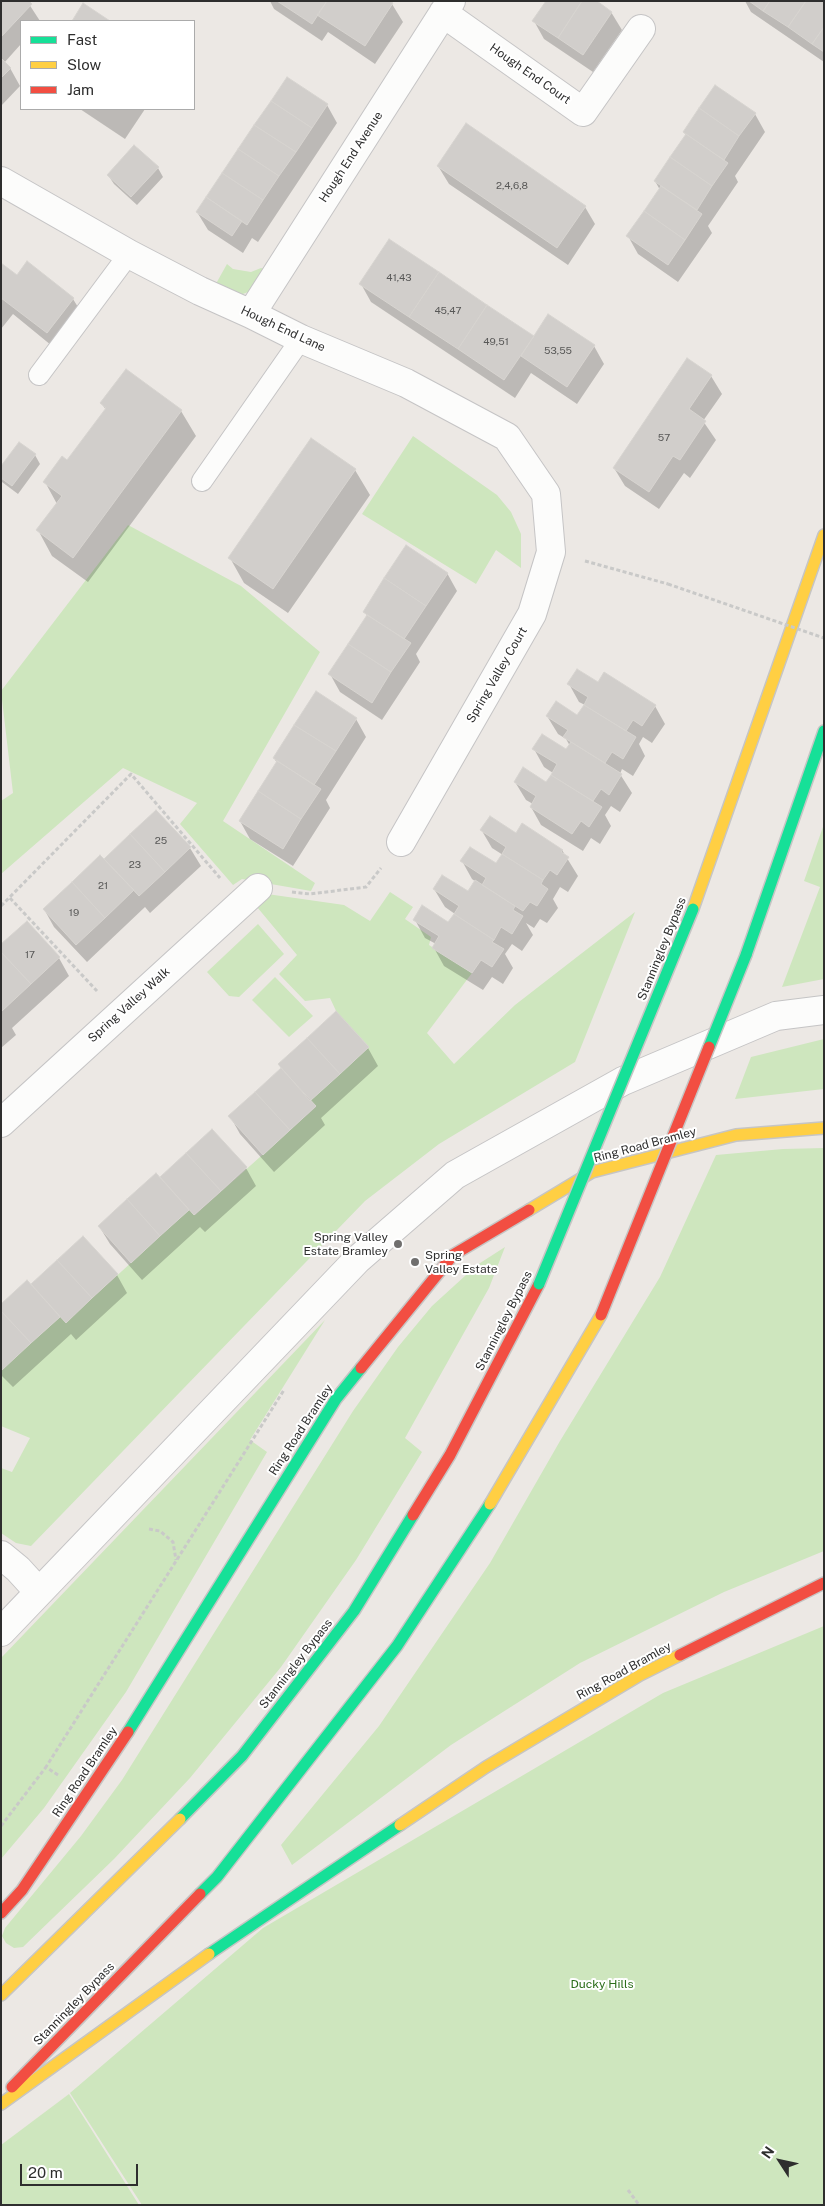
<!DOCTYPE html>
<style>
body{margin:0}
#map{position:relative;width:825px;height:2206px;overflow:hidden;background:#ece8e4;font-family:"Public Sans",sans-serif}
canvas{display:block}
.frame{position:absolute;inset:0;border:2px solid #2e2e2e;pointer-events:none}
.legend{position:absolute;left:20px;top:20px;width:175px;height:90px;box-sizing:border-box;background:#fff;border:1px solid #ababab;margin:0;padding:6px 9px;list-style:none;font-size:15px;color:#2e2e2e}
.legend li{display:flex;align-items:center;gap:10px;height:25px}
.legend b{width:25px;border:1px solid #ababab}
.north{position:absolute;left:755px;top:2136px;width:50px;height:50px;-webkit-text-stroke:4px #fff;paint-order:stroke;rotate:305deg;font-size:14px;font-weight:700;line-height:20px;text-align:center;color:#2e2e2e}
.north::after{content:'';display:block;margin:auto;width:18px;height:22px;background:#2e2e2e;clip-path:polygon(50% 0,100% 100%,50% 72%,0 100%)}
.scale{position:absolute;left:20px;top:2164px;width:118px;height:22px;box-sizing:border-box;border:2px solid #2e2e2e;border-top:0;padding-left:6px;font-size:15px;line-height:18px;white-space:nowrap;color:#2e2e2e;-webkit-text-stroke:4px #fff;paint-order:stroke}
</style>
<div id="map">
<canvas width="825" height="2206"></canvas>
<div class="frame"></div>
<ul class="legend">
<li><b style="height:6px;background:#16e098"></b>Fast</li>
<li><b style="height:6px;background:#ffcf43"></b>Slow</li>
<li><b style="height:6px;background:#f24e42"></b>Jam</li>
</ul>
<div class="north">N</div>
<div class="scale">20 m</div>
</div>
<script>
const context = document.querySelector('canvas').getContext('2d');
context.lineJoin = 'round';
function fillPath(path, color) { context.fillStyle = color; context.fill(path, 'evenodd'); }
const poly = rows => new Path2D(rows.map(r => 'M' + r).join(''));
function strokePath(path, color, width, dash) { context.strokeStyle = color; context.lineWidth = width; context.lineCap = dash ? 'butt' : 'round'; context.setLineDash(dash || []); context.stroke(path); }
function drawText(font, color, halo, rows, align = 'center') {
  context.font = font + ' "Public Sans",sans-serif'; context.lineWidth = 4; context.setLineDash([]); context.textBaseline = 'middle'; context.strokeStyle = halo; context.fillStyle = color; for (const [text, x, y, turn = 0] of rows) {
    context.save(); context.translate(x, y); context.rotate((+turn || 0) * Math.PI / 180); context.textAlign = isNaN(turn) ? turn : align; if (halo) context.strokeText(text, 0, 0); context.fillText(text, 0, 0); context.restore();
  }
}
fillPath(poly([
 [227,264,233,269,251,272,261,268,265,269,251,291,240,295,213,289],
 [413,436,497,495,511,512,521,534,521,568,496,550,476,584,362,514],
 [128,525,241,586,320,652,223,821,315,883,311,891,242,879,233,885,180,824,197,803,123,768,1,874,1,801,13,793,1,691],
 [824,824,824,979,782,987,820,887,804,881],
 [390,892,413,907,405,919,431,937,429,945,472,973,427,1033,454,1064,515,1005,635,912,575,1062,439,1144,365,1201,31,1546,16,1543,1,1533,1,1468,12,1472,30,1438,1,1426,1,1370,60,1317,66,1322,189,1210,195,1215,316,1107,310,1101,369,1047,337,1013,330,998,305,1001,279,974,297,955,252,901,260,893,344,905,370,921],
 [258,924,284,954,239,997,229,996,207,972],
 [275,977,313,1016,289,1037,252,1000],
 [824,1039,824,1089,735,1099,751,1057],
 [824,1148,824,1551,724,1592,580,1663,451,1745,292,1865,281,1845,379,1726,490,1563,560,1441,660,1277,716,1155,783,1149],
 [505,1247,489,1288,405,1438,422,1452,356,1560,281,1667,190,1778,114,1859,23,1947,14,1948,6,1943,2,1936,5,1928,81,1836,122,1780,353,1411,398,1347,432,1306,477,1265],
 [325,1320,250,1440,267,1452,126,1692,44,1808,1,1859,1,1658],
 [824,1626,824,2205,142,2205,70,2093,263,1928,663,1693],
 [69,2094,139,2205,1,2205,1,2145]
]), '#cee6be');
fillPath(poly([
 [1,1,27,1,40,21,21,21,21,44,4,63,10,68,20,86,1,106],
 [270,1,388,1,392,4,403,22,375,64,328,32,322,41,274,9],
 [745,1,824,1,824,62,751,12],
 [611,12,622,30,593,72,544,39,534,21],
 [327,105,337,123,258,242,252,238,243,253,208,230,197,212],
 [80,109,145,109,125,139],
 [755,114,765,132,735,176,738,182,708,226,712,233,678,282,638,254,628,236,660,190,655,181,686,136,684,132],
 [438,166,585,207,595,224,568,265,449,184],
 [158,168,163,177,137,205,114,184,108,175],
 [28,263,73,299,84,317,57,350,13,314,1,329,1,264,17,277],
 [361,284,534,338,594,346,604,364,577,404,531,373,515,398,371,302],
 [711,376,722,394,703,421,716,440,690,478,684,473,659,509,625,486,614,468],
 [102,404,181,411,196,436,88,582,52,556,38,530,57,504,45,482,67,462,106,410],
 [35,455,40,464,18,494,2,482,1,468],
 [355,470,370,495,288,613,244,583,230,558],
 [447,573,457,591,416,654,420,662,382,720,340,692,330,674,367,616,365,612],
 [569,684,598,684,655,706,665,724,652,743,643,737,639,744,645,756,633,776,622,769,620,774,632,793,620,812,611,806,605,815,611,826,600,844,591,838,583,851,541,825,531,807,533,804,526,800,515,782,546,783,553,773,544,767,534,749,566,751,570,746,566,739,558,734,547,716,578,717,585,705,579,702],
 [356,719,366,737,326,800,330,808,293,866,250,839,240,821,277,763,274,758],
 [156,811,190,848,201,866,150,913,145,907,87,962,54,927,44,909,104,860],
 [482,831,516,835,562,850,578,876,568,892,560,887,553,899,558,908,547,923,540,919,534,928,526,923,533,935,522,951,512,944,505,954,513,968,503,984,492,977,483,990,444,966,434,948,436,944,425,938,415,920,449,924,455,914,445,907,434,889,469,893,476,882,472,879,462,861,496,865,503,855,492,848],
 [1,946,59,958,69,976,12,1028,16,1035,1,1048],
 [368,1048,378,1066,321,1118,325,1125,274,1172,240,1134,230,1116,282,1069,279,1065],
 [212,1131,246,1168,256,1186,205,1232,200,1227,142,1280,110,1244,99,1226,160,1179],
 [83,1238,117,1275,127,1293,76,1340,71,1334,13,1387,1,1375,1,1306,31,1286]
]), '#0003');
const building = poly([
 [1,1,29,1,32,4,1,37,1,1],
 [277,1,327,1,312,24,277,1],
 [327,1,390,1,393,3,365,46,317,15,327,1],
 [546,1,582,1,558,38,532,21,546,1],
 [582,1,597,1,612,12,583,55,558,38,582,1],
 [749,1,770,1,763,11,749,1],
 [770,1,806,1,788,27,763,11,770,1],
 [806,1,824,1,824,27,812,44,788,27,806,1],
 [83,3,110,21,72,21,83,3],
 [824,27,824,52,812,44,824,27],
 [1,58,11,68,1,78,1,58],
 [287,77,328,104,312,128,271,101,287,77],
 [715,85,756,113,739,136,699,108,715,85],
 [271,101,312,128,296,152,254,125,271,101],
 [699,108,739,136,724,160,683,132,699,108],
 [466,123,586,206,557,248,437,166,466,123],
 [254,125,296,152,279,176,238,149,254,125],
 [686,134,728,163,712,186,670,157,686,134],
 [134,145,159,167,131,197,107,175,134,145],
 [238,149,279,176,263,200,222,173,238,149],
 [670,157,712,186,697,210,654,181,670,157],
 [222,173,263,200,247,225,206,197,222,173],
 [661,186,702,214,685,240,644,211,661,186],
 [206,197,242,221,232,236,196,212,206,197],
 [644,211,685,240,668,265,626,236,644,211],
 [389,239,439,272,409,317,359,284,389,239],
 [27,261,74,298,47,333,1,298,1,263,17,275,27,261],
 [439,272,487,305,458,349,409,317,439,272],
 [487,305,534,336,504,380,458,349,487,305],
 [548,314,595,345,567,387,521,356,548,314],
 [687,358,712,375,689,409,706,421,680,460,673,456,649,492,613,468,687,358],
 [126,369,182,410,73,558,36,530,62,496,43,482,62,456,67,460,106,408,100,403,126,369],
 [311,438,356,469,273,589,228,558,311,438],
 [19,442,36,454,12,486,1,478,1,466,19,442],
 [406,545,448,573,426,606,384,578,406,545],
 [384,578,426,606,404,639,363,612,384,578],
 [367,615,411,643,391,672,348,644,367,615],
 [348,644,391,672,372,703,328,674,348,644],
 [577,669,598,682,604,672,656,705,642,726,633,720,626,731,584,705,588,697,567,684,577,669],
 [316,691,357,718,336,751,294,725,316,691],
 [556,701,577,715,584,705,636,737,623,759,612,752,605,763,563,737,568,730,546,716,556,701],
 [294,725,336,751,314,785,273,758,294,725],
 [542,734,566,749,571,742,622,774,609,795,601,789,593,801,551,775,557,764,532,749,542,734],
 [277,761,321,789,301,819,258,791,277,761],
 [523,767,546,782,551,775,602,807,589,827,581,821,572,834,530,807,536,796,514,782,523,767],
 [258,791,301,819,283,849,239,821,258,791],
 [156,810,191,847,165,872,130,834,156,810],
 [490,816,516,833,522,823,563,850,561,852,569,857,557,875,550,870,543,880,502,854,506,847,480,830,490,816],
 [130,834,165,872,139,896,104,859,130,834],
 [470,847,496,863,502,854,543,880,541,884,548,889,537,906,530,902,523,911,482,885,486,878,460,861,470,847],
 [100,855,134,890,105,918,72,882,100,855],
 [442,875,468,891,475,880,515,906,513,910,523,916,512,934,501,927,494,940,454,914,459,906,433,889,442,875],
 [72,882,105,918,76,945,43,909,72,882],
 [422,905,448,922,454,914,494,940,492,942,504,949,492,967,481,960,472,973,432,948,439,936,413,920,422,905],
 [27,921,60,957,31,984,1,952,1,944,27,921],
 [1,952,31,984,2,1011,1,1010,1,952],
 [336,1011,369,1047,340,1074,307,1038,336,1011],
 [307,1038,340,1074,310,1101,278,1064,307,1038],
 [281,1068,316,1106,290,1130,255,1092,281,1068],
 [255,1092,290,1130,263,1155,228,1116,255,1092],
 [212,1129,247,1167,221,1191,186,1153,212,1129],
 [186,1153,221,1191,194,1215,160,1177,186,1153],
 [156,1173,189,1210,160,1236,127,1199,156,1173],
 [127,1199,160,1236,131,1263,98,1226,127,1199],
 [83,1236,118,1274,92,1298,57,1260,83,1236],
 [57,1260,92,1298,66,1323,31,1284,57,1260],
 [27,1280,60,1317,31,1343,1,1311,1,1304,27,1280],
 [1,1311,31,1343,2,1370,1,1370,1,1311]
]);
fillPath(building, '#d1cecb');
strokePath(building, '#d7d4d0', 1);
const lane = poly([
 [39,375,129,254],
 [202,481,301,339]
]);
const street = poly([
 [443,13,583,112,641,29],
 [1,181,129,254,200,291,251,314,301,339,406,383,507,437,546,494,551,552,532,614,401,842],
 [251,314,451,1],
 [1,1123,258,888],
 [1,1555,18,1569,39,1592],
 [1,1632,357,1260,455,1175,623,1081,776,1016,824,1010]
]);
const fast = poly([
 [746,955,824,731],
 [128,1732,336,1399,361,1368],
 [180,1819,242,1756,354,1611,413,1515],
 [200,1894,217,1877,397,1646,490,1504],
 [209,1954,400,1825]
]);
const slow = poly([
 [693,909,824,535],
 [529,1210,592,1172,736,1135,824,1128],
 [490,1504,601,1315],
 [400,1825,486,1767,640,1675,680,1655],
 [1,1995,180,1819],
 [1,2104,209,1954]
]);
const jam = poly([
 [361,1368,453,1255,529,1210],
 [413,1515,450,1455,539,1284],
 [680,1655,824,1583],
 [1,1913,22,1890,128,1732],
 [12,2087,200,1894]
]);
strokePath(lane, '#c5c4c5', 22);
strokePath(street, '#c5c4c5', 30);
strokePath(fast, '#c6c5c4', 14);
strokePath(slow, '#c6c5c4', 14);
strokePath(jam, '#c6c5c4', 14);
strokePath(poly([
 [585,561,668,584],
 [292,892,310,894,366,887,381,868],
 [10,898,97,991],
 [1,906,131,774,220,878],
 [149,1529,160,1531,173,1542,176,1560],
 [58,1775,46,1767,284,1390],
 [1,1826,46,1767],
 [628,2190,639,2205]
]), '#c9c9c8', 3, [4, 2.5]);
strokePath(lane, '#fcfcfb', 20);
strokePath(street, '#fcfcfb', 28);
strokePath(fast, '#16e098', 11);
strokePath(slow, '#ffcf43', 11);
strokePath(jam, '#f24e42', 11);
const fastBridge = poly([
 [709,1047,746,955],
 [539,1284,693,909]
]);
const jamBridge = poly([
 [601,1315,709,1047]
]);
strokePath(fastBridge, '#c6c5c4', 14, []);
strokePath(jamBridge, '#c6c5c4', 14, []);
strokePath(poly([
 [668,584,824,638]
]), '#c9c9c8', 3, [4, 2.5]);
strokePath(fastBridge, '#16e098', 11);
strokePath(jamBridge, '#f24e42', 11);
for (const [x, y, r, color] of [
 [398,1244,5,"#706f6e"],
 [415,1262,5,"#706f6e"]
]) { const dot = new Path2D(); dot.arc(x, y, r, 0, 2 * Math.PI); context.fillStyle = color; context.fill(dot); strokePath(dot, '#fff', 2); }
drawText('10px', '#585857', null, [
 ["2,4,6,8",512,186],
 ["41,43",399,278],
 ["45,47",448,311],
 ["49,51",496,342],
 ["53,55",558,351],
 ["57",664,438],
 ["25",161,841],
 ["23",135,865],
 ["21",103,886],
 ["19",74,913],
 ["17",30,955]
]);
drawText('12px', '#2e2e2e', '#fff', [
 ["Hough End Court",530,74,35],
 ["Hough End Avenue",351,157,-57],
 ["Hough End Lane",283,329,25],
 ["Spring Valley Court",497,675,-60],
 ["Stanningley Bypass",662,949,-68],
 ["Spring Valley Walk",129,1005,-42],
 ["Ring Road Bramley",645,1145,-15],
 ["Stanningley Bypass",504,1321,-63],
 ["Ring Road Bramley",301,1430,-57],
 ["Stanningley Bypass",296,1664,-52],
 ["Ring Road Bramley",624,1671,-29],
 ["Ring Road Bramley",85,1772,-56],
 ["Stanningley Bypass",74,2004,-46]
]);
drawText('12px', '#2e2e2e', '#fff', [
 ["Spring Valley",388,1237],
 ["Estate Bramley",388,1251],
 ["Spring",425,1255,"left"],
 ["Valley Estate",425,1269,"left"]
], 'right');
drawText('12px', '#2c6e1b', '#fff', [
 ["Ducky Hills",602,1984]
]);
</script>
